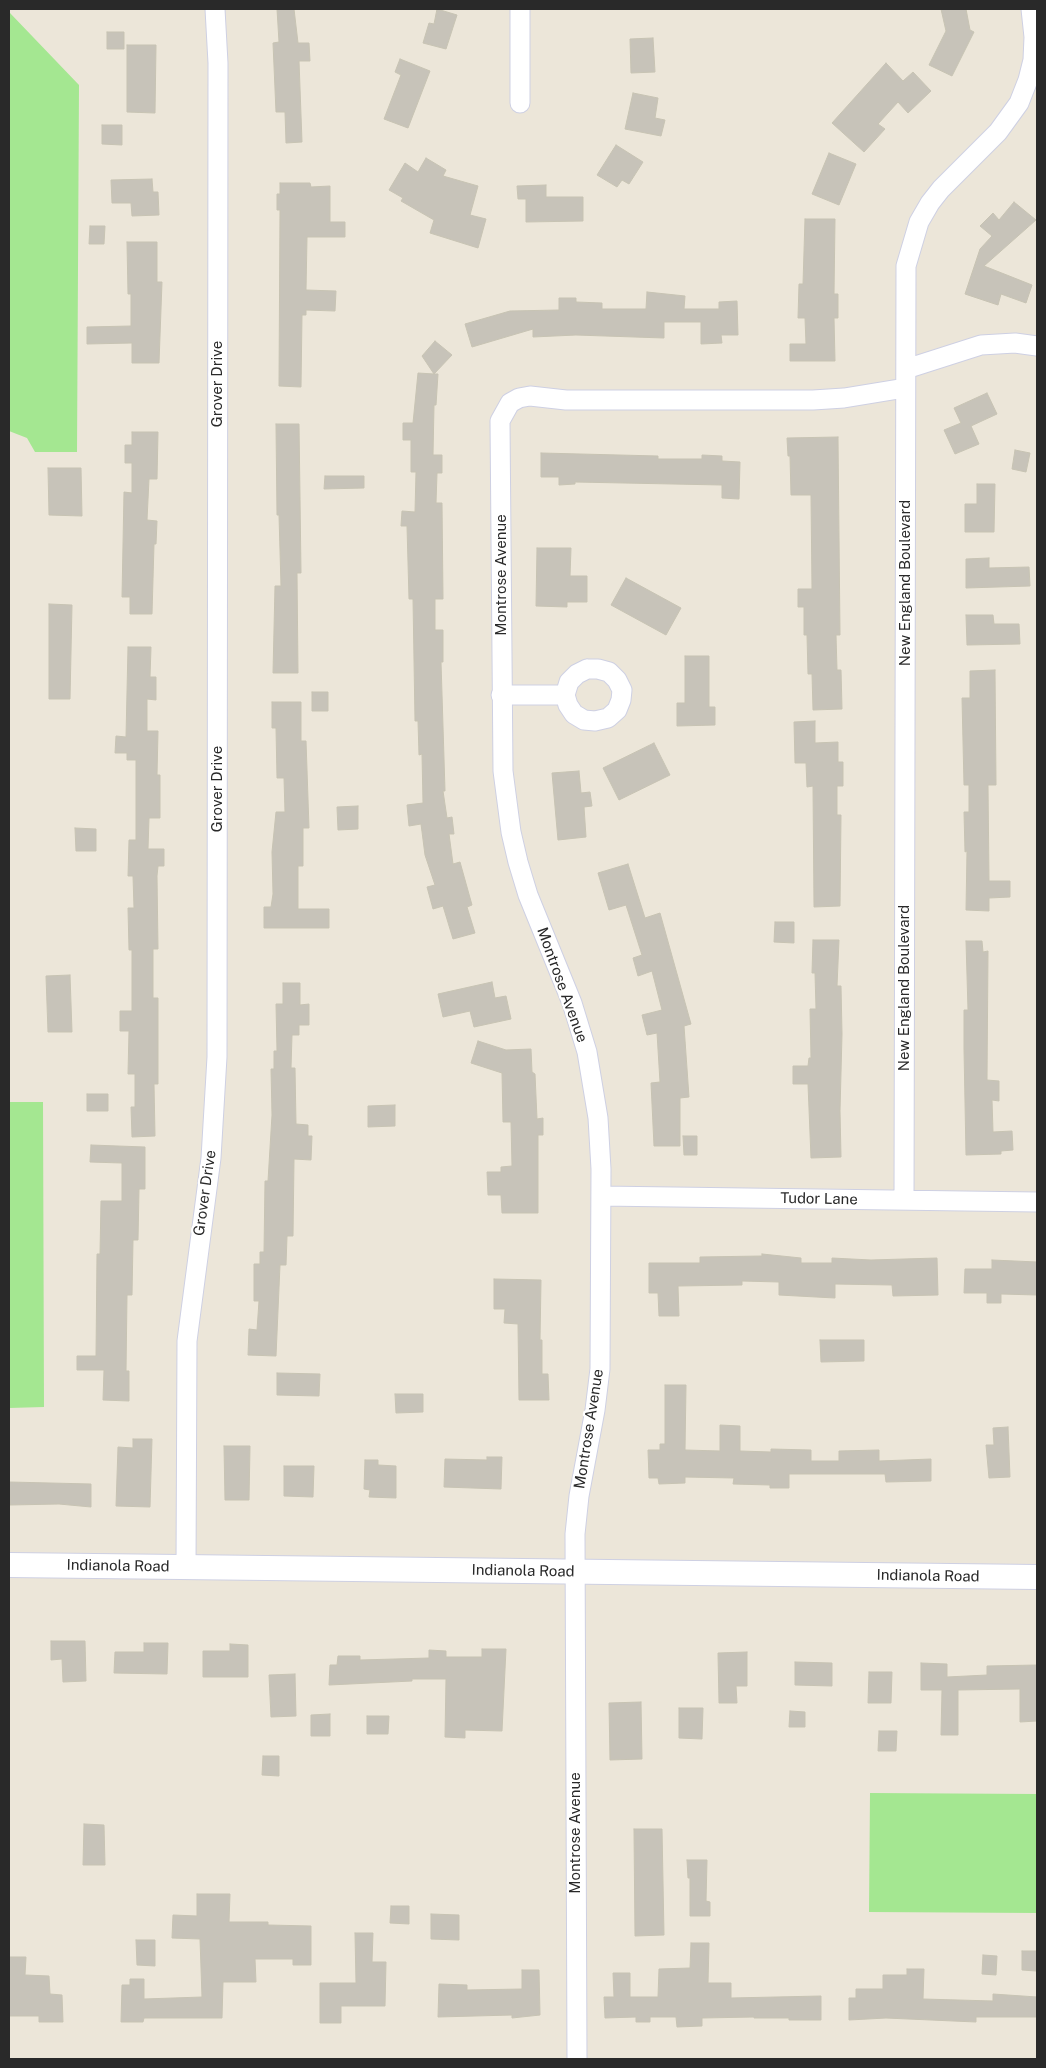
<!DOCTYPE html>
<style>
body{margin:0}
#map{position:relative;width:1046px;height:2068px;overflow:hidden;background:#ece6d9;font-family:"Public Sans",sans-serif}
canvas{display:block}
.frame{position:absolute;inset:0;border:10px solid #292929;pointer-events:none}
</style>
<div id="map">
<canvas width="1046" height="2068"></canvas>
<div class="frame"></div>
</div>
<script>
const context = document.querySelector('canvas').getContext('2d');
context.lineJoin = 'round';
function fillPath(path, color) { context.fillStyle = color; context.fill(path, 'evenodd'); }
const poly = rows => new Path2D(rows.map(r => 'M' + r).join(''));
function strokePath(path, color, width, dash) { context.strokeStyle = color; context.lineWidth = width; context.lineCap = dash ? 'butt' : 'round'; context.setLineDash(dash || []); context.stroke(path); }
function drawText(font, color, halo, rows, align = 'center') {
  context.font = font + ' "Public Sans",sans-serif'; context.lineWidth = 4.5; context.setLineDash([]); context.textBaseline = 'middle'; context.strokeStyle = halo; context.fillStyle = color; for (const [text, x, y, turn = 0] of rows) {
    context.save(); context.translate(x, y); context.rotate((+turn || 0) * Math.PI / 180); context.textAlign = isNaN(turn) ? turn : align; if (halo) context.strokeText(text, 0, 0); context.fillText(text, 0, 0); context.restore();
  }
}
fillPath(poly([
 [9,9,10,13,79,85,77,452,35,452,27,438,9,431],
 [9,1102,43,1102,44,1407,9,1408],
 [870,1793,1037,1794,1037,1913,869,1912]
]), '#a4e791');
const building = poly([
 [277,9,294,9,298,43,309,43,310,61,299,61,302,142,286,143,285,112,276,112,273,43,279,42,277,9],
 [437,9,457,15,446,49,423,43,429,23,434,24,437,9],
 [941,9,966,9,970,30,974,32,952,76,929,65,946,31,941,9],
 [107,32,124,32,124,49,107,49,107,32],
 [653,38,655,72,631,73,630,39,653,38],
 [127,45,156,45,155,113,127,112,127,45],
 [400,59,430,71,408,128,384,119,401,75,395,72,400,59],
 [886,63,903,81,913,72,931,91,908,113,898,102,878,124,885,129,864,152,832,123,886,63],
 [633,93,658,98,655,118,665,120,661,136,625,129,633,93],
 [102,125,122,125,122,145,102,144,102,125],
 [616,145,643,162,629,184,622,180,617,187,597,175,616,145],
 [829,153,856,164,839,205,812,194,829,153],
 [426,158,446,170,443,176,478,186,470,215,486,219,478,248,430,233,434,220,401,201,403,198,389,190,405,163,418,172,426,158],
 [152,179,153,192,158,192,159,215,132,216,131,203,112,203,111,180,152,179],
 [280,183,310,183,311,187,330,186,330,222,345,222,345,237,307,237,306,290,336,291,335,311,306,310,306,315,302,315,301,387,279,386,280,210,277,210,277,194,280,194,280,183],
 [546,185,546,197,583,197,583,221,526,222,526,199,518,199,517,186,546,185],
 [1014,202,1036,220,984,266,1032,285,1026,303,1001,294,998,305,965,294,980,249,992,236,980,226,993,213,999,220,1014,202],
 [805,219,835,219,834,294,838,294,838,318,834,318,835,361,790,361,790,344,806,344,805,318,798,318,799,284,803,284,805,219],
 [90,226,105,226,104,244,89,244,90,226],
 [127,242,157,242,157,282,162,282,159,363,132,363,132,343,87,344,87,327,131,326,131,294,128,294,127,242],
 [647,292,685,296,684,309,719,309,719,302,737,301,738,335,721,335,722,343,701,344,701,322,664,322,664,338,576,335,533,337,533,329,472,347,465,324,510,311,559,310,559,298,576,298,576,302,602,303,602,309,646,309,647,292],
 [435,341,452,355,434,374,438,374,436,405,434,405,433,455,442,455,442,473,437,473,436,503,442,503,443,599,435,599,435,630,443,630,443,662,441,662,445,791,443,791,447,818,452,817,454,834,449,834,453,864,460,862,472,905,467,907,475,933,453,939,443,906,433,909,427,887,435,885,425,855,421,824,409,826,407,805,423,803,422,754,419,755,418,721,415,721,413,599,409,599,407,526,401,526,402,511,415,512,416,472,411,472,411,440,403,440,403,423,413,423,418,373,434,374,422,356,435,341],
 [987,393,997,414,971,426,979,444,955,454,944,430,961,423,954,408,987,393],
 [276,424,299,424,301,573,297,573,298,673,273,673,275,586,281,586,279,515,277,515,276,424],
 [132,432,158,432,157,479,149,479,147,520,157,521,156,544,154,544,152,614,130,614,130,597,122,597,124,492,132,493,132,463,125,463,125,445,132,445,132,432],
 [838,437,840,635,836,635,837,670,841,670,842,709,813,710,812,674,808,674,807,635,804,635,804,607,798,607,798,589,812,589,811,495,791,495,790,456,788,456,787,438,838,437],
 [1015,450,1030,453,1026,472,1012,469,1015,450],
 [541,453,658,456,658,459,702,459,702,455,722,456,722,461,740,462,739,499,722,498,722,485,575,482,575,484,559,485,559,477,541,477,541,453],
 [48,468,81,468,82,516,49,515,48,468],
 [325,476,364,476,364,488,324,489,325,476],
 [977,484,995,484,994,532,965,532,965,504,977,504,977,484],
 [537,548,571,548,570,576,587,576,587,602,567,602,567,607,536,606,537,548],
 [989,558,989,568,1029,567,1030,586,966,588,966,559,989,558],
 [626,578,681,608,666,635,611,605,626,578],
 [49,604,72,605,70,699,49,699,49,604],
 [966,615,993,615,994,624,1019,624,1020,644,967,645,966,615],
 [128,647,151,647,150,677,156,677,156,700,147,699,147,731,158,731,157,775,160,775,160,818,149,818,148,849,164,849,164,866,158,866,157,876,158,949,153,949,153,998,158,998,158,1084,154,1084,155,1136,132,1137,131,1107,135,1107,135,1074,128,1074,129,1031,120,1031,120,1011,132,1011,132,950,129,950,128,908,134,908,133,876,128,876,129,840,136,840,136,760,127,760,127,753,115,753,116,736,126,737,128,647],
 [685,656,709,656,709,707,715,707,715,725,677,726,677,703,685,703,685,656],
 [995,670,996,785,988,785,989,881,1010,881,1010,897,989,898,989,911,966,910,967,851,965,852,964,812,969,812,969,785,964,785,962,698,970,698,970,671,995,670],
 [312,692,328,692,328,711,312,711,312,692],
 [272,702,301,702,301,741,306,741,309,828,303,828,303,866,298,866,298,909,329,909,329,928,264,928,264,907,271,907,273,894,272,852,276,812,285,812,284,778,277,778,276,728,272,728,272,702],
 [815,721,815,743,838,742,838,762,843,762,843,786,837,786,837,815,841,815,840,906,814,907,813,786,807,787,806,763,795,763,794,722,815,721],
 [654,743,670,775,619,800,603,768,654,743],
 [579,771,581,793,590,792,592,806,584,807,586,837,558,840,552,773,579,771],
 [358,806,358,829,338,830,337,807,358,806],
 [75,828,96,829,96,851,76,851,75,828],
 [628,864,645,918,660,913,691,1024,684,1026,689,1097,680,1098,680,1146,654,1146,651,1083,660,1082,657,1033,647,1035,642,1015,662,1010,652,971,638,976,633,958,642,955,626,905,609,910,598,873,628,864],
 [775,922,794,922,794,943,774,942,775,922],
 [813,940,839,940,837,986,841,986,842,1034,840,1111,841,1157,811,1158,808,1084,793,1084,793,1066,808,1066,809,1058,811,1058,810,1009,816,1009,815,973,812,973,813,940],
 [966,941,982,941,983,952,988,951,987,1080,999,1081,999,1101,992,1100,993,1132,1012,1131,1013,1150,1001,1151,1001,1154,966,1155,964,1049,964,1010,968,1010,966,941],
 [70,975,72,1032,48,1032,46,976,70,975],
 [492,982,495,998,506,996,511,1019,474,1027,470,1011,443,1017,438,994,492,982],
 [283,983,300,983,300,1005,309,1004,309,1025,299,1025,299,1035,292,1035,291,1068,295,1068,296,1124,308,1125,308,1136,312,1136,311,1160,294,1159,293,1236,287,1236,286,1265,280,1265,276,1356,248,1355,249,1329,257,1330,259,1301,254,1301,254,1264,260,1264,260,1252,264,1252,265,1181,268,1181,272,1115,271,1069,274,1069,274,1051,277,1051,276,1004,283,1004,283,983],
 [478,1041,506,1050,531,1049,532,1072,535,1074,537,1119,543,1118,543,1135,538,1135,538,1213,502,1213,501,1195,488,1195,487,1172,501,1172,501,1167,512,1166,511,1122,503,1122,502,1073,471,1063,478,1041],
 [87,1094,108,1094,108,1111,87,1111,87,1094],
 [395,1105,395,1126,368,1127,368,1106,395,1105],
 [683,1136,697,1136,697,1155,684,1155,683,1136],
 [91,1145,145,1147,145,1189,139,1189,138,1240,133,1240,132,1295,127,1295,126,1371,129,1371,129,1401,103,1400,104,1370,77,1370,77,1356,96,1356,97,1254,100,1254,101,1201,122,1201,122,1163,90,1162,91,1145],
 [762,1254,801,1258,801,1263,832,1263,832,1258,871,1260,937,1258,938,1295,893,1296,892,1285,835,1284,835,1298,779,1295,779,1282,742,1281,742,1285,678,1286,679,1316,659,1316,658,1293,649,1293,649,1263,700,1263,700,1257,762,1256,762,1254],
 [992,1260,1037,1262,1037,1295,1001,1294,1001,1303,987,1303,987,1293,964,1293,965,1269,992,1269,992,1260],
 [494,1279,541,1280,540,1340,542,1340,542,1374,548,1374,549,1400,519,1400,518,1324,504,1323,505,1309,494,1309,494,1279],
 [820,1340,864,1340,864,1361,821,1362,820,1340],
 [277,1373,320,1374,319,1396,277,1395,277,1373],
 [665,1385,686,1385,685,1450,720,1451,720,1425,740,1426,740,1451,771,1452,771,1449,811,1450,811,1461,839,1461,839,1451,879,1450,879,1461,931,1459,931,1481,886,1482,885,1474,789,1474,789,1488,770,1488,770,1485,733,1484,734,1478,685,1477,685,1483,659,1484,658,1478,649,1478,648,1450,660,1450,660,1444,665,1444,665,1385],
 [395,1394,423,1394,423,1412,396,1413,395,1394],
 [1008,1427,1010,1477,989,1478,986,1445,994,1445,993,1428,1008,1427],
 [133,1439,152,1439,150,1507,116,1506,118,1447,133,1448,133,1439],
 [224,1446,250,1446,249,1500,225,1500,224,1446],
 [487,1457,502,1457,501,1489,444,1487,445,1459,487,1460,487,1457],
 [365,1460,378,1460,378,1465,396,1466,396,1498,369,1497,370,1490,364,1489,365,1460],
 [284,1466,314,1466,313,1497,284,1496,284,1466],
 [9,1482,91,1484,91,1507,59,1504,10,1505,9,1482],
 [51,1641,85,1641,86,1681,63,1682,62,1659,51,1660,51,1641],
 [144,1643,168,1643,167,1674,114,1673,115,1652,144,1652,144,1643],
 [230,1644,248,1645,248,1677,203,1677,203,1651,230,1651,230,1644],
 [482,1649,506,1649,502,1731,465,1730,465,1738,445,1737,446,1679,412,1679,412,1681,329,1685,330,1665,337,1665,338,1656,360,1656,360,1660,429,1658,429,1650,446,1651,446,1657,482,1657,482,1649],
 [747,1652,747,1686,736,1686,737,1703,719,1703,718,1653,747,1652],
 [795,1662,832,1663,832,1686,795,1685,795,1662],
 [921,1663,947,1664,947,1677,987,1675,987,1666,1037,1665,1037,1721,1020,1722,1020,1689,958,1690,958,1735,941,1735,942,1690,921,1690,921,1663],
 [869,1672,892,1672,891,1703,868,1703,869,1672],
 [295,1674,296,1716,271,1717,269,1675,295,1674],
 [641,1702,642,1759,610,1760,609,1703,641,1702],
 [679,1708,703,1708,702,1739,679,1738,679,1708],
 [790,1711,805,1712,805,1727,789,1727,790,1711],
 [330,1714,330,1736,311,1736,311,1715,330,1714],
 [367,1716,389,1716,388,1734,367,1734,367,1716],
 [879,1731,897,1731,896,1751,878,1751,879,1731],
 [263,1756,279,1756,279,1776,262,1775,263,1756],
 [84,1824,104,1825,105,1865,83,1865,84,1824],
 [634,1829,662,1829,664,1935,635,1936,634,1829],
 [687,1860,707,1860,706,1901,710,1902,710,1916,690,1916,690,1878,688,1878,687,1860],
 [197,1894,230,1894,229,1922,268,1922,268,1925,311,1926,311,1965,293,1965,293,1959,255,1959,256,1982,223,1982,222,2018,144,2018,143,2022,121,2022,122,1985,130,1985,130,1979,144,1979,144,1999,202,1997,200,1939,172,1938,173,1915,197,1916,197,1894],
 [391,1906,409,1906,409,1924,390,1923,391,1906],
 [431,1914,459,1915,459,1940,431,1939,431,1914],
 [355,1933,373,1933,372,1962,386,1962,385,2006,341,2006,341,2023,320,2023,320,1983,356,1983,355,1933],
 [136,1940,155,1940,155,1966,137,1965,136,1940],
 [691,1943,709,1943,708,1983,731,1983,731,1998,821,1996,821,2020,789,2020,789,2018,754,2018,754,2017,702,2018,702,2026,677,2027,676,2017,650,2017,650,2022,636,2022,636,2017,605,2018,604,1997,614,1997,613,1973,630,1973,630,1997,658,1997,659,1969,690,1968,691,1943],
 [1022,1951,1037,1951,1036,1971,1022,1970,1022,1951],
 [983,1955,997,1956,996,1975,982,1974,983,1955],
 [9,1957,26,1957,25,1975,49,1976,50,1994,62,1995,63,2022,39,2022,39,2016,9,2016,9,1957],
 [907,1969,924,1969,923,1999,993,2001,993,1994,1037,1997,1037,2017,976,2017,976,2022,886,2018,849,2020,849,1998,856,1998,856,1989,883,1989,883,1975,907,1975,907,1969],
 [522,1970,539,1970,540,2015,512,2018,512,2015,438,2017,439,1984,467,1985,467,1990,522,1989,522,1970]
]);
fillPath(building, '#c7c3b9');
strokePath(building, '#c7c3b3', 1);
const minor = poly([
 [520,103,520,9],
 [906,369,981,345,1015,343,1037,346],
 [587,669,598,669,609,672,617,680,622,690,621,700,617,710,608,718,595,721,584,720,574,714,568,705,565,695,569,682,577,674,587,669],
 [501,695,565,695],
 [601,1196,1037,1202],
 [904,1200,906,266,919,222,930,203,941,189,998,132,1019,103,1028,80,1033,60,1034,37,1031,9],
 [186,1567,187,1341,211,1158,217,1057,218,63,215,9],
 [577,2059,575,1534,579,1496,595,1410,600,1369,601,1169,598,1118,587,1052,572,1003,528,895,518,862,511,832,503,771,500,421,510,403,519,398,530,396,566,400,813,400,844,398,905,388]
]);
const tertiary = poly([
 [9,1565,1037,1577]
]);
strokePath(minor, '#ced0e3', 21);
strokePath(tertiary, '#ced0e3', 26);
strokePath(minor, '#fff', 19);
strokePath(tertiary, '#fff', 24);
drawText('15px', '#292929', '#fff', [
 ["Grover Drive",217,384,-90],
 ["Montrose Avenue",501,575,-90],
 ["New England Boulevard",905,583,-90],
 ["Grover Drive",217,789,-90],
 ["Montrose Avenue",562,985,70],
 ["New England Boulevard",904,988,-90],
 ["Grover Drive",205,1193,-82],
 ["Tudor Lane",819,1199,1],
 ["Montrose Avenue",589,1429,-81],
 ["Indianola Road",118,1566,1],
 ["Indianola Road",523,1571,1],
 ["Indianola Road",928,1576,1],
 ["Montrose Avenue",575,1833,-90]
]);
</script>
